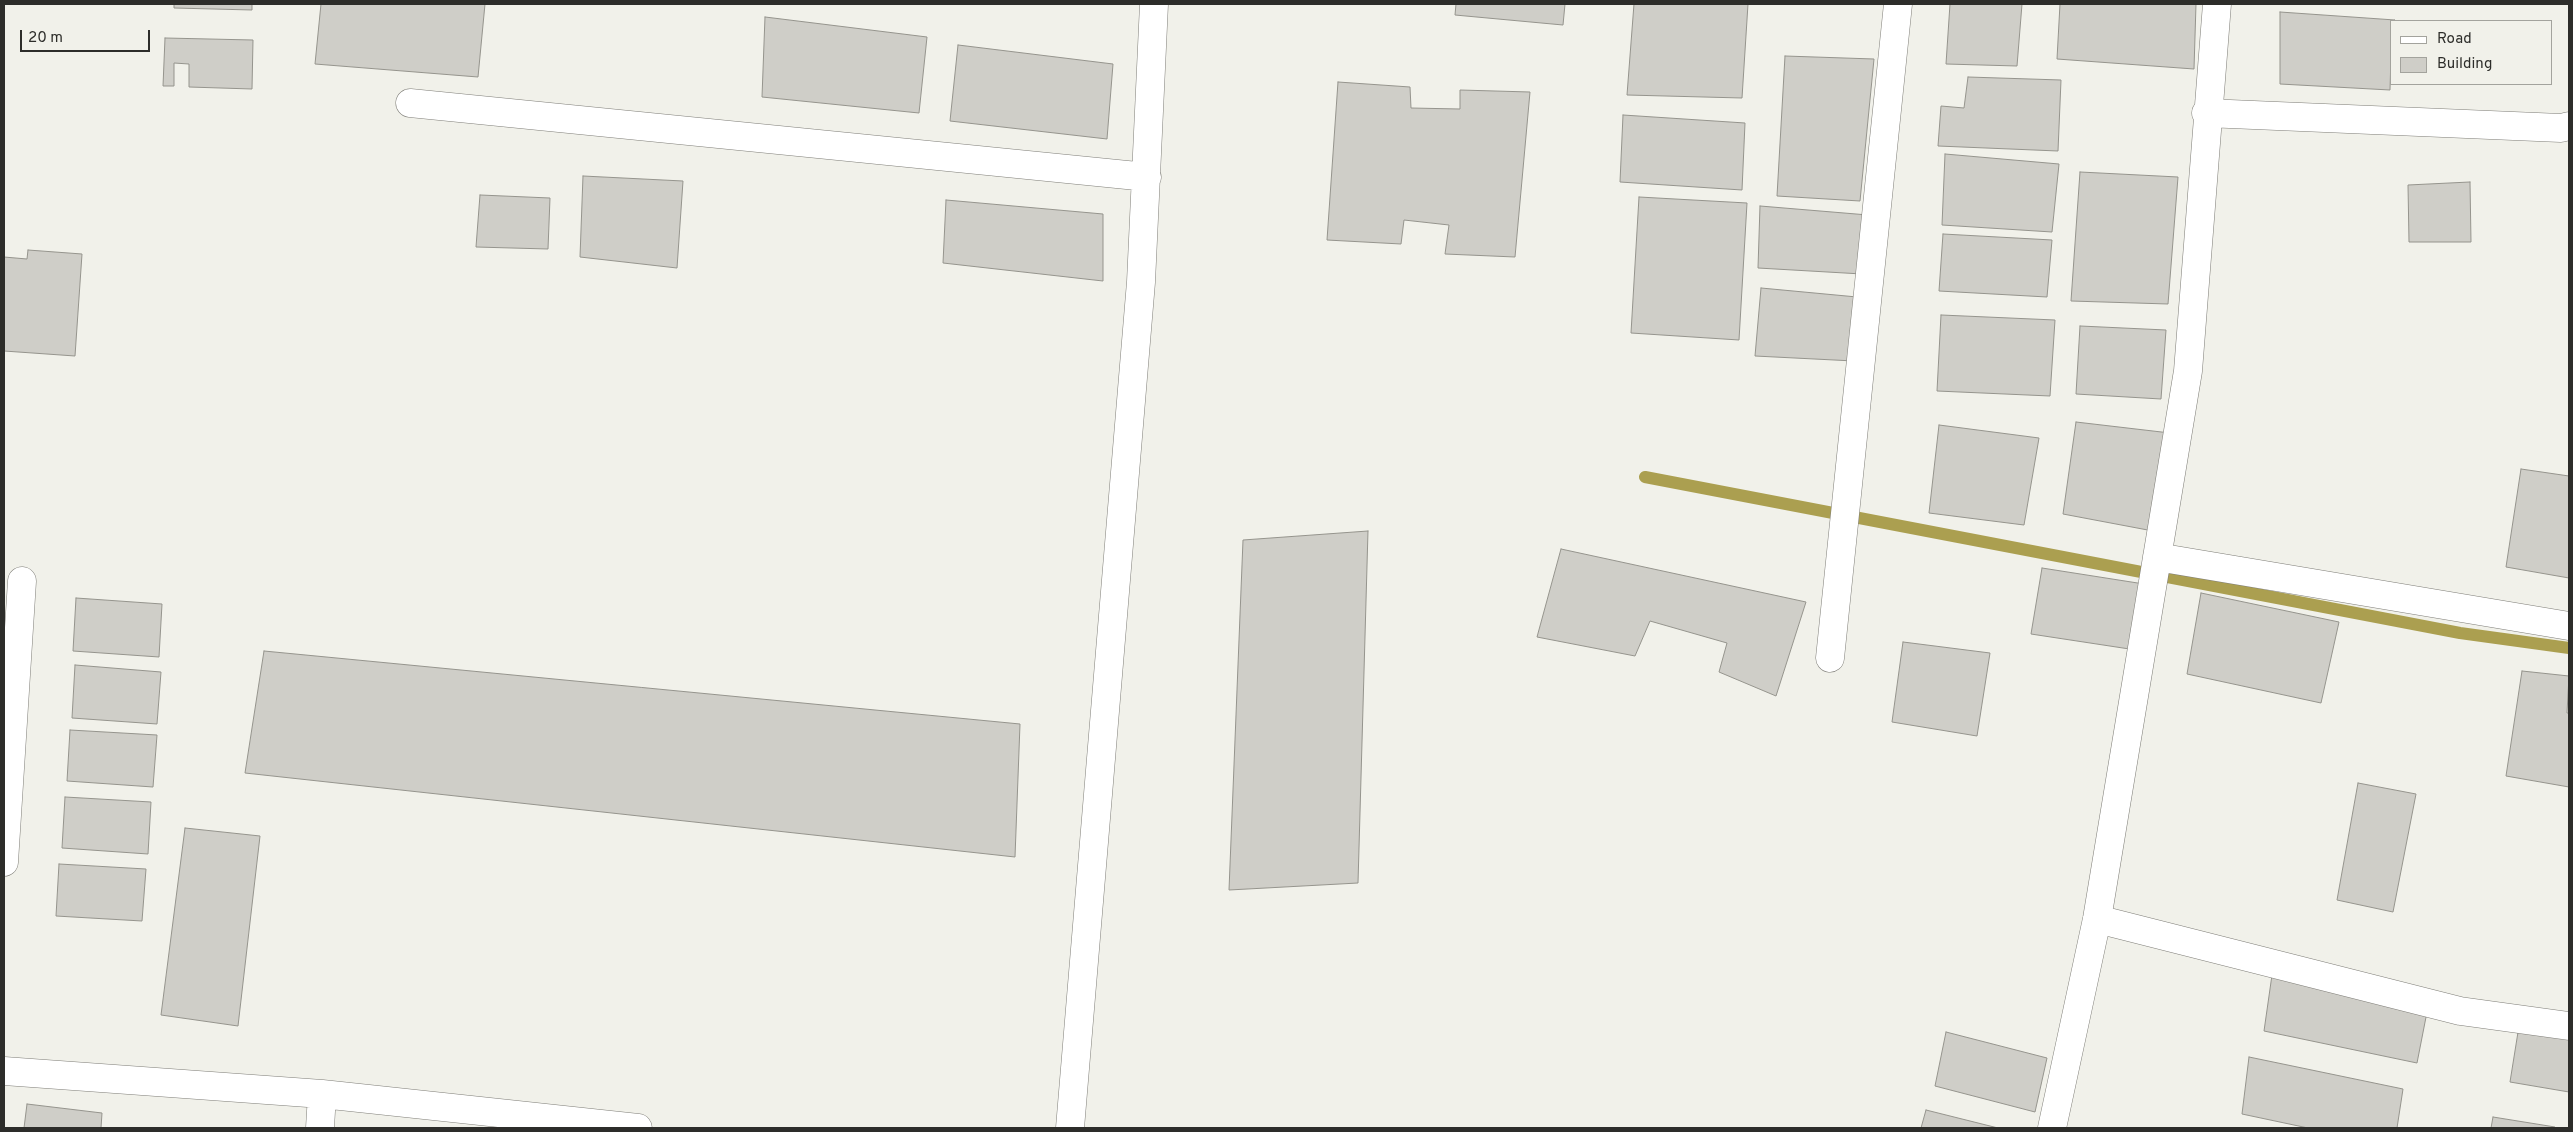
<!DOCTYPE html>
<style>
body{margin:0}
#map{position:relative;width:2573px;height:1132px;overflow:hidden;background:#f1f1ea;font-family:Overpass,sans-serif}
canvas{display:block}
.frame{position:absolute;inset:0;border:5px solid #2d2d2a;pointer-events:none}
.legend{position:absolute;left:2390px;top:20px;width:162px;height:65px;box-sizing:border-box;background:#f1f1ea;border:1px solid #a3a39d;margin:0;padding:6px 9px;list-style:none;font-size:15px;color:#2d2d2a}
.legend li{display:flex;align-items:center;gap:10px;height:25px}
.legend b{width:25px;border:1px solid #a3a39d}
.scale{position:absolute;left:20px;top:30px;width:130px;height:22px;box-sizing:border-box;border:2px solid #2d2d2a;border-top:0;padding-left:6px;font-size:15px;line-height:18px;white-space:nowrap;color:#2d2d2a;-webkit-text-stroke:4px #f1f1ea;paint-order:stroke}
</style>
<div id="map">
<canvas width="2573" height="1132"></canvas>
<div class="frame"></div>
<ul class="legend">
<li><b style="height:6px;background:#fff"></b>Road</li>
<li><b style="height:14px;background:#cfcec8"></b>Building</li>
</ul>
<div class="scale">20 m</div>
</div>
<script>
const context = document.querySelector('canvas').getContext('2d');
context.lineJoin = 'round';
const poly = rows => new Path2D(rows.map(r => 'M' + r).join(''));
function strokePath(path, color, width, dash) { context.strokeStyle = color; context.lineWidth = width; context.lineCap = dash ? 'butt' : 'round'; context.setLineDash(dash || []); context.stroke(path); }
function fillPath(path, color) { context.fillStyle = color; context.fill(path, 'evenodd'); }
strokePath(poly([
 [1645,477,2460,633,2569,648]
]), '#ab9f50', 12);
const building = poly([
 [174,4,252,4,252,10,174,8,174,4],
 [321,4,485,4,478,77,315,64,321,4],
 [1456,4,1565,4,1563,25,1455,15,1456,4],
 [1634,4,1748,4,1742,98,1627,95,1634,4],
 [1950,4,2022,4,2017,66,1946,64,1950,4],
 [2060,4,2196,4,2194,69,2057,59,2060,4],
 [2280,12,2395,20,2392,21,2390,90,2280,84,2280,12],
 [765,17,927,37,919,113,762,97,765,17],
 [165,38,253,40,252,89,189,87,189,64,174,63,174,86,163,86,165,38],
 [958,45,1113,64,1107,139,950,121,958,45],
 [1785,56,1874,59,1860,201,1777,196,1785,56],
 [1968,77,2061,80,2058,151,1938,146,1941,106,1964,108,1968,77],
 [1338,82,1410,87,1411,108,1460,109,1460,90,1530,92,1515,257,1445,254,1449,225,1404,220,1401,244,1327,240,1338,82],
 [1623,115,1745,123,1742,190,1620,182,1623,115],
 [1945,154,2059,164,2052,232,1942,225,1945,154],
 [2080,172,2178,177,2168,304,2071,301,2080,172],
 [583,176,683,181,677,268,580,257,583,176],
 [2470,182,2471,242,2409,242,2408,185,2470,182],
 [480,195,550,198,548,249,476,247,480,195],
 [1639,197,1747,203,1739,340,1631,333,1639,197],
 [946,200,1103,214,1103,281,943,263,946,200],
 [1760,206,1868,215,1862,274,1758,268,1760,206],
 [1943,234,2052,240,2047,297,1939,291,1943,234],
 [28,250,82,254,75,356,4,351,4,257,27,259,28,250],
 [1761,288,1857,297,1854,361,1755,356,1761,288],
 [1941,315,2055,320,2050,396,1937,391,1941,315],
 [2080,326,2166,330,2161,399,2076,394,2080,326],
 [2076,422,2170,433,2153,531,2063,514,2076,422],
 [1939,425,2039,438,2024,525,1929,513,1939,425],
 [2521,469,2569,476,2569,578,2506,567,2521,469],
 [1368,531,1358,883,1229,890,1243,540,1368,531],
 [1561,549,1806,602,1776,696,1719,672,1727,643,1650,621,1635,656,1537,637,1561,549],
 [2042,568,2144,584,2136,650,2031,634,2042,568],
 [2201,593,2339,622,2321,703,2187,674,2201,593],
 [76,598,162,604,159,657,73,651,76,598],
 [1903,642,1990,653,1977,736,1892,722,1903,642],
 [264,651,1020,724,1015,857,245,773,264,651],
 [75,665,161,672,157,724,72,718,75,665],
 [2522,671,2569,676,2567,713,2569,713,2569,787,2506,776,2522,671],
 [70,730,157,735,153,787,67,781,70,730],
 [2358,783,2416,794,2393,912,2337,900,2358,783],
 [65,797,151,802,148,854,62,848,65,797],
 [185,828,260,836,238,1026,161,1015,185,828],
 [59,864,146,869,142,921,56,916,59,864],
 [2272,975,2427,1012,2417,1063,2264,1031,2272,975],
 [2519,1026,2569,1033,2569,1092,2510,1082,2519,1026],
 [1946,1032,2047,1058,2035,1112,1935,1086,1946,1032],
 [2249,1057,2403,1089,2397,1128,2308,1128,2242,1114,2249,1057],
 [27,1104,102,1113,101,1128,24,1128,27,1104],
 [1926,1110,1998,1128,1921,1128,1926,1110],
 [2493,1117,2555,1127,2555,1128,2491,1128,2493,1117]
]);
fillPath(building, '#cfcec8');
strokePath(building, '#95948d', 1);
const minor = poly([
 [410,103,1147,177],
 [2206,113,2561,128,2569,126],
 [2157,557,2569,626],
 [1830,658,1898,4],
 [4,862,22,581],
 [2097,919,2460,1011,2569,1026],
 [4,1071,322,1094,638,1128],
 [320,1128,322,1094],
 [1070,1128,1141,282,1154,4],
 [2052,1128,2097,919,2188,371,2217,4]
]);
strokePath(minor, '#7f7e78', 29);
strokePath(minor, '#fff', 28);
</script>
